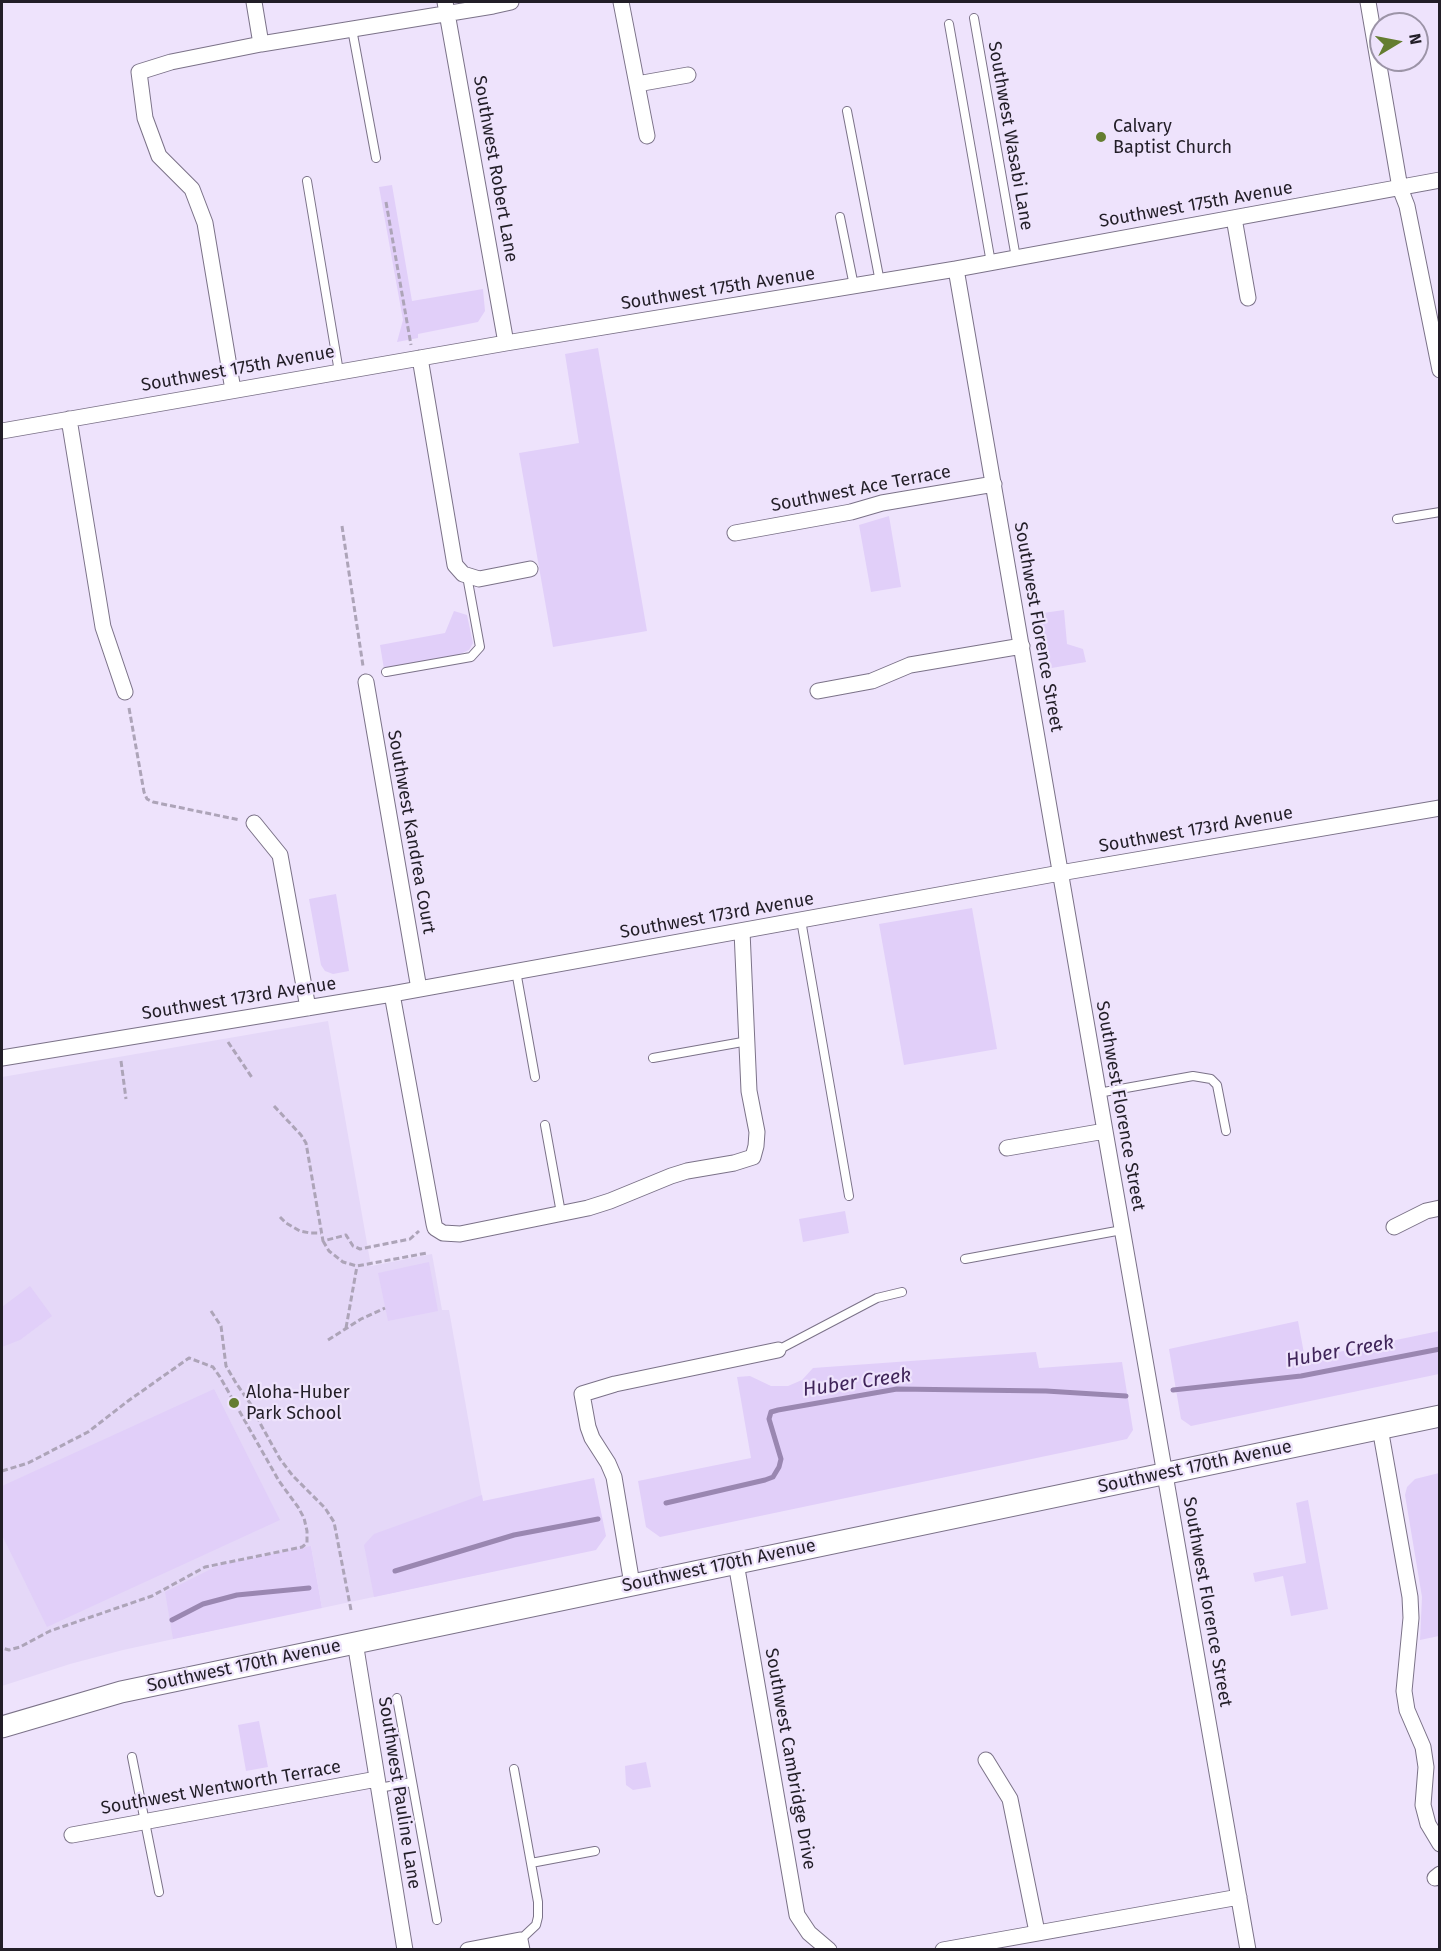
<!DOCTYPE html>
<style>
body{margin:0}
#map{position:relative;width:1441px;height:1951px;overflow:hidden;background:#eee3fc;font-family:"Fira Sans",sans-serif}
canvas{display:block}
.frame{position:absolute;inset:0;border:3px solid #221e27;pointer-events:none}
.north{position:absolute;left:1369px;top:12px;width:60px;height:60px;box-sizing:border-box;background:#eee3fc;border:2px solid #9c94a7;border-radius:50%;rotate:80deg;font-size:16px;font-weight:700;line-height:24px;text-align:center;color:#221e27}
.north::after{content:'';display:block;margin:auto;width:21px;height:27px;background:#647d30;clip-path:polygon(50% 0,100% 100%,50% 72%,0 100%)}
</style>
<div id="map">
<canvas width="1441" height="1951"></canvas>
<div class="frame"></div>
<div class="north">N</div>
</div>
<script>
const context = document.querySelector('canvas').getContext('2d');
context.lineJoin = 'round';
function fillPath(path, color) { context.fillStyle = color; context.fill(path, 'evenodd'); }
const poly = rows => new Path2D(rows.map(r => 'M' + r).join(''));
function strokePath(path, color, width, dash) { context.strokeStyle = color; context.lineWidth = width; context.lineCap = dash ? 'butt' : 'round'; context.setLineDash(dash || []); context.stroke(path); }
function drawText(font, color, halo, rows, align = 'center') {
  context.font = font + ' "Fira Sans",sans-serif'; context.lineWidth = 4.5; context.setLineDash([]); context.textBaseline = 'middle'; context.strokeStyle = halo; context.fillStyle = color; for (const [text, x, y, turn = 0] of rows) {
    context.save(); context.translate(x, y); context.rotate((+turn || 0) * Math.PI / 180); context.textAlign = isNaN(turn) ? turn : align; if (halo) context.strokeText(text, 0, 0); context.fillText(text, 0, 0); context.restore();
  }
}
fillPath(poly([
 [328,1021,371,1266,432,1254,442,1310,449,1310,495,1571,322,1608,311,1546,229,1627,123,1650,70,1664,2,1686,2,1077]
]), '#e5d8f8');
fillPath(poly([
 [392,185,412,301,483,289,485,311,478,322,418,334,418,338,397,342,403,320,379,187],
 [598,348,647,631,553,647,519,453,579,443,565,354],
 [889,516,901,587,871,592,859,525],
 [1064,610,1067,644,1083,649,1086,662,1046,669,1036,614],
 [454,611,467,615,473,643,469,650,453,657,384,669,380,645,445,633],
 [336,894,349,971,333,974,325,971,321,965,309,899],
 [972,908,997,1049,904,1065,879,924],
 [845,1211,849,1233,803,1242,799,1219],
 [429,1262,438,1311,388,1321,378,1273],
 [30,1286,52,1316,20,1340,2,1347,2,1307],
 [1298,1321,1305,1359,1439,1331,1439,1374,1191,1426,1181,1419,1169,1349],
 [1036,1352,1039,1368,1122,1362,1133,1430,1127,1439,660,1537,646,1527,638,1481,751,1458,737,1377,750,1376,771,1386,788,1386,802,1380,813,1368],
 [214,1389,280,1520,47,1627,2,1535,2,1486],
 [1439,1473,1439,1636,1420,1640,1422,1597,1405,1495,1407,1487,1415,1479],
 [594,1478,606,1536,596,1550,374,1597,364,1545,374,1534,482,1495,483,1501],
 [1308,1500,1328,1609,1291,1616,1283,1576,1255,1582,1253,1573,1306,1563,1296,1503],
 [311,1546,322,1608,173,1639,165,1592,219,1565],
 [259,1721,268,1767,246,1771,238,1725],
 [646,1762,651,1787,633,1790,626,1785,625,1766]
]), '#e1cff9');
strokePath(poly([
 [1173,1390,1301,1376,1440,1349],
 [666,1503,765,1480,773,1477,779,1467,781,1459,769,1419,771,1412,778,1410,897,1389,1046,1391,1126,1396],
 [395,1571,514,1535,598,1519],
 [172,1620,203,1604,237,1595,309,1588]
]), '#9a87b1', 5);
const lane = poly([
 [974,18,1016,258],
 [949,24,991,263],
 [352,29,376,158],
 [847,111,880,282],
 [307,181,339,372],
 [840,217,854,286],
 [1397,519,1440,512],
 [386,672,471,657,480,647,467,576],
 [801,920,849,1196],
 [516,971,535,1077],
 [653,1058,748,1041],
 [1098,1093,1193,1076,1211,1079,1217,1085,1226,1131],
 [545,1125,561,1213],
 [965,1259,1122,1230],
 [778,1350,877,1298,902,1292],
 [397,1698,437,1920],
 [132,1757,159,1892],
 [514,1769,538,1902,538,1917,536,1925,520,1940],
 [379,1788,412,1782],
 [531,1863,595,1851]
]);
const street = poly([
 [445,2,506,343],
 [621,2,647,136],
 [1368,2,1400,188,1407,206,1440,370],
 [261,44,493,6,511,2],
 [637,84,688,75],
 [1234,218,1248,298],
 [956,269,1105,1131,1248,1950],
 [420,358,455,565,463,574,479,579,530,569],
 [233,390,205,223,192,189,159,156,145,118,139,72,171,62,261,44,254,2],
 [69,419,103,627,125,692],
 [2,431,506,343,956,269,1440,180],
 [735,533,851,512,882,503,994,484],
 [366,682,419,989],
 [818,691,872,681,910,665,1022,646],
 [254,823,280,855,308,1008],
 [392,994,434,1224,435,1228,443,1233,460,1234,588,1208,610,1201,671,1176,687,1171,734,1163,753,1157,756,1146,757,1132,749,1091,742,931],
 [2,1058,392,994,1060,873,1440,808],
 [1007,1148,1105,1131],
 [1394,1227,1426,1211,1440,1208],
 [1380,1428,1410,1597,1411,1618,1404,1691,1407,1710,1423,1747,1426,1767,1423,1805,1428,1824,1440,1844],
 [736,1563,797,1915,809,1933,829,1950],
 [632,1584,614,1477,608,1463,592,1438,588,1427,582,1394,615,1384,778,1350],
 [355,1642,405,1950],
 [986,1760,1010,1799,1037,1932],
 [72,1835,377,1779],
 [1435,1878,1440,1874],
 [468,1950,520,1940,522,1950],
 [943,1950,1239,1897]
]);
const secondary = poly([
 [2,1727,121,1692,1440,1416]
]);
strokePath(lane, '#7b7288', 10);
strokePath(street, '#7b7288', 17);
strokePath(secondary, '#7b7288', 23);
strokePath(poly([
 [386,202,411,345],
 [342,526,363,666],
 [129,708,144,792,147,799,153,802,240,820],
 [228,1042,253,1079],
 [121,1061,126,1099],
 [274,1106,301,1135,306,1143,323,1241,346,1235,353,1246,360,1249,410,1239,419,1231],
 [280,1217,286,1223,300,1231,310,1233,321,1233],
 [323,1241,329,1251,343,1262,357,1266,427,1253],
 [211,1311,221,1326,226,1366,236,1383,254,1409,261,1425,280,1459,293,1476,325,1508,334,1522,351,1610],
 [346,1328,357,1266],
 [328,1340,361,1319,385,1308],
 [2,1471,28,1463,88,1432,128,1401,189,1358,213,1367,220,1377,279,1481,298,1507,304,1518,307,1531,307,1543,302,1547,205,1567,152,1596,50,1631,20,1647,9,1650,2,1648]
]), '#ada4b8', 3, [6, 3]);
strokePath(lane, '#fff', 8);
strokePath(street, '#fff', 15);
strokePath(secondary, '#fff', 21);
for (const [x, y, r, color] of [
 [1101,137,6,"#647d30"],
 [234,1403,6,"#647d30"]
]) { const dot = new Path2D(); dot.arc(x, y, r, 0, 2 * Math.PI); context.fillStyle = color; context.fill(dot); strokePath(dot, '#eee3fc', 2); }
drawText('18px', '#221e27', '#eee3fc', [
 ["Calvary",1113,127],
 ["Baptist Church",1113,148],
 ["Aloha-Huber",246,1393],
 ["Park School",246,1414]
], 'left');
drawText('18px', '#221e27', '#eee3fc', [
 ["Southwest Wasabi Lane",1010,136,80],
 ["Southwest Robert Lane",495,169,80],
 ["Southwest 175th Avenue",1196,205,-10],
 ["Southwest 175th Avenue",718,289,-9],
 ["Southwest 175th Avenue",238,369,-10],
 ["Southwest Ace Terrace",861,489,-11],
 ["Southwest Florence Street",1038,627,80],
 ["Southwest 173rd Avenue",1196,830,-10],
 ["Southwest Kandrea Court",411,832,80],
 ["Southwest 173rd Avenue",717,916,-10],
 ["Southwest 173rd Avenue",239,999,-9],
 ["Southwest Florence Street",1120,1106,80],
 ["Southwest 170th Avenue",1195,1467,-12],
 ["Southwest 170th Avenue",719,1566,-12],
 ["Southwest Florence Street",1207,1602,80],
 ["Southwest 170th Avenue",244,1666,-12],
 ["Southwest Cambridge Drive",790,1759,80],
 ["Southwest Wentworth Terrace",221,1788,-10],
 ["Southwest Pauline Lane",399,1793,81]
]);
drawText('italic 20px', '#40255a', '#eee3fc', [
 ["Huber Creek",1340,1352,-10],
 ["Huber Creek",857,1383,-8]
]);
</script>
